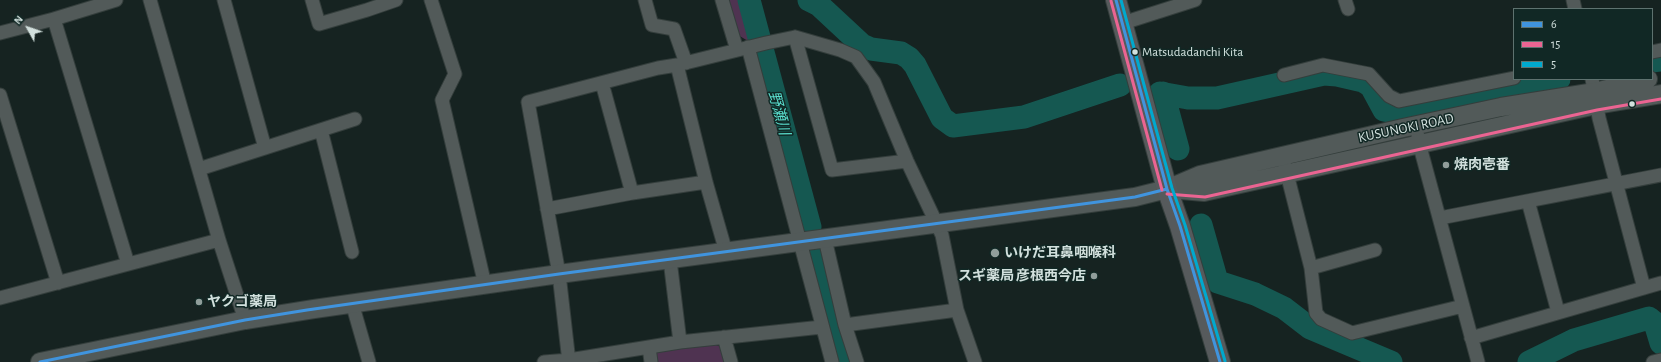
<!DOCTYPE html>
<meta charset="utf-8">
<style>
body{margin:0}
#map{position:relative;width:1661px;height:362px;overflow:hidden;background:#162321;font-family:"Alegreya Sans",sans-serif}
canvas{display:block}
.legend{position:absolute;left:1513px;top:8px;width:140px;height:72px;box-sizing:border-box;background:#112825;border:1px solid #5e726f;margin:0;padding:5px 7px;list-style:none;font-size:12px;color:#d2e0dd}
.legend li{display:flex;align-items:center;gap:8px;height:20px}
.legend b{width:20px;border:1px solid #5e726f}
.north{position:absolute;left:8px;top:8px;width:40px;height:40px;-webkit-text-stroke:3px #112825;paint-order:stroke;rotate:310deg;font-size:11px;font-weight:700;line-height:16px;text-align:center;color:#d2e0dd}
.north::after{content:'';display:block;margin:auto;width:14px;height:18px;background:#d2e0dd;clip-path:polygon(50% 0,100% 100%,50% 72%,0 100%)}
</style>
<div id="map">
<canvas width="1661" height="362"></canvas>
<ul class="legend">
<li><b style="height:5px;background:#4094de"></b>6</li>
<li><b style="height:5px;background:#eb6492"></b>15</li>
<li><b style="height:5px;background:#00a9ce"></b>5</li>
</ul>
<div class="north">N</div>
</div>
<script>
const context = document.querySelector('canvas').getContext('2d');
context.lineJoin = 'round';
function fillPath(path, color) { context.fillStyle = color; context.fill(path, 'evenodd'); }
const poly = rows => new Path2D(rows.map(r => 'M' + r).join(''));
function strokePath(path, color, width, dash) { context.strokeStyle = color; context.lineWidth = width; context.lineCap = dash ? 'butt' : 'round'; context.setLineDash(dash || []); context.stroke(path); }
function drawText(font, color, halo, rows, align = 'center') {
  context.font = font + ' "Alegreya Sans","Noto Sans JP",sans-serif'; context.lineWidth = 3; context.setLineDash([]); context.textBaseline = 'middle'; context.strokeStyle = halo; context.fillStyle = color; for (const [text, x, y, turn = 0] of rows) {
    context.save(); context.translate(x, y); context.rotate((+turn || 0) * Math.PI / 180); context.textAlign = isNaN(turn) ? turn : align; if (halo) context.strokeText(text, 0, 0); context.fillText(text, 0, 0); context.restore();
  }
}
fillPath(poly([
 [728,0,742,0,753,39,748,41,738,35],
 [714,344,721,347,725,362,655,362,654,356,659,351]
]), '#4f3351');
strokePath(poly([
 [749,0,810,227],
 [809,0,819,5,862,45,871,49,901,53,909,58,915,65,942,118,953,126,1024,117,1120,85],
 [1652,61,1661,60],
 [1160,93,1188,98,1217,98,1324,74,1337,75,1363,81,1371,86,1384,110,1389,111,1559,79],
 [1163,93,1178,149],
 [1201,225,1216,278,1218,282,1255,294,1284,308,1310,328,1391,362],
 [816,254,845,362],
 [1529,362,1574,340,1649,318,1655,323,1661,343]
]), '#155851', 23);
const street = poly([
 [150,0,219,240,245,320],
 [224,0,265,148],
 [312,0,319,24,367,10,396,0],
 [431,0,455,74,442,100,485,285],
 [645,0,652,25,674,29,686,63],
 [722,0,737,50],
 [1345,0,1348,9],
 [1573,0,1575,9],
 [54,19,116,0],
 [1123,23,1195,0],
 [0,33,54,19,128,264],
 [795,37,832,170,907,161],
 [748,47,832,362],
 [1652,52,1661,50],
 [677,65,706,182,726,252],
 [1284,75,1323,65,1369,74,1389,96,1399,101,1514,78],
 [1592,79,1599,118,1644,288],
 [602,83,632,193],
 [0,95,58,283],
 [321,130,352,252],
 [1418,136,1419,143,1478,362],
 [1285,166,1311,268,1316,313,1321,319,1352,333,1356,332,1463,306],
 [199,169,355,119],
 [1528,201,1558,312],
 [547,209,632,193,706,182],
 [1440,218,1661,175],
 [825,239,845,325,857,362],
 [670,260,680,342],
 [1311,268,1375,250],
 [0,298,219,240],
 [352,303,369,362],
 [845,325,957,310],
 [724,337,731,362],
 [1471,338,1661,283],
 [649,347,651,362],
 [544,362,569,360,680,342,822,327],
 [569,362,559,274,528,102,658,68,677,65,766,43,795,37,840,50,856,57,874,82,907,161,942,235,957,310,975,362],
 [1653,362,1661,360]
]);
const secondary = poly([
 [1170,189,1204,192,1596,105,1661,94],
 [40,362,245,320,314,309,559,274,1135,197,1167,189,1200,175,1403,128,1501,107,1595,92,1648,79]
]);
const primary = poly([
 [1116,0,1167,189,1180,226,1220,362]
]);
strokePath(street, '#343e3c', 15);
strokePath(secondary, '#343e3c', 20);
strokePath(primary, '#343e3c', 22);
strokePath(street, '#525a59', 13);
strokePath(secondary, '#525a59', 18);
strokePath(primary, '#565a5c', 20);
strokePath(poly([
 [1116,0,1167,189,1180,226,1220,362],
 [40,362,245,320,307,310,559,274,1135,197,1167,189]
]), '#4094de', 3);
strokePath(poly([
 [1111,1,1162,190],
 [1167,194,1205,197,1597,110,1661,99]
]), '#eb6492', 3);
strokePath(poly([
 [1121,0,1172,188,1185,225,1225,361]
]), '#00a9ce', 3);
for (const [x, y, r, color] of [
 [1135,52,3.5,"#d2e0dd"],
 [1632,104,3.5,"#d2e0dd"],
 [1446,165,4,"#909e9b"],
 [995,253,5,"#909e9b"],
 [1094,276,4,"#909e9b"],
 [199,302,4,"#909e9b"]
]) { const dot = new Path2D(); dot.arc(x, y, r, 0, 2 * Math.PI); context.fillStyle = color; context.fill(dot); strokePath(dot, '#112825', 1.5); }
drawText('13px', '#d2e0dd', '#112825', [
 ["Matsudadanchi Kita",1142,52]
], 'left');
drawText('14px', '#d2e0dd', '#112825', [
 ["KUSUNOKI ROAD",1406,128,-12]
]);
drawText('bold 14px', '#d2e0dd', '#112825', [
 ["焼肉壱番",1454,165],
 ["いけだ耳鼻咽喉科",1004,253],
 ["スギ薬局 彦根西今店",1086,276,"right"],
 ["ヤクゴ薬局",207,302]
], 'left');
drawText('italic 15px', '#59dccc', '#112825', [
 ["野瀬川",779,113,75]
]);
</script>
